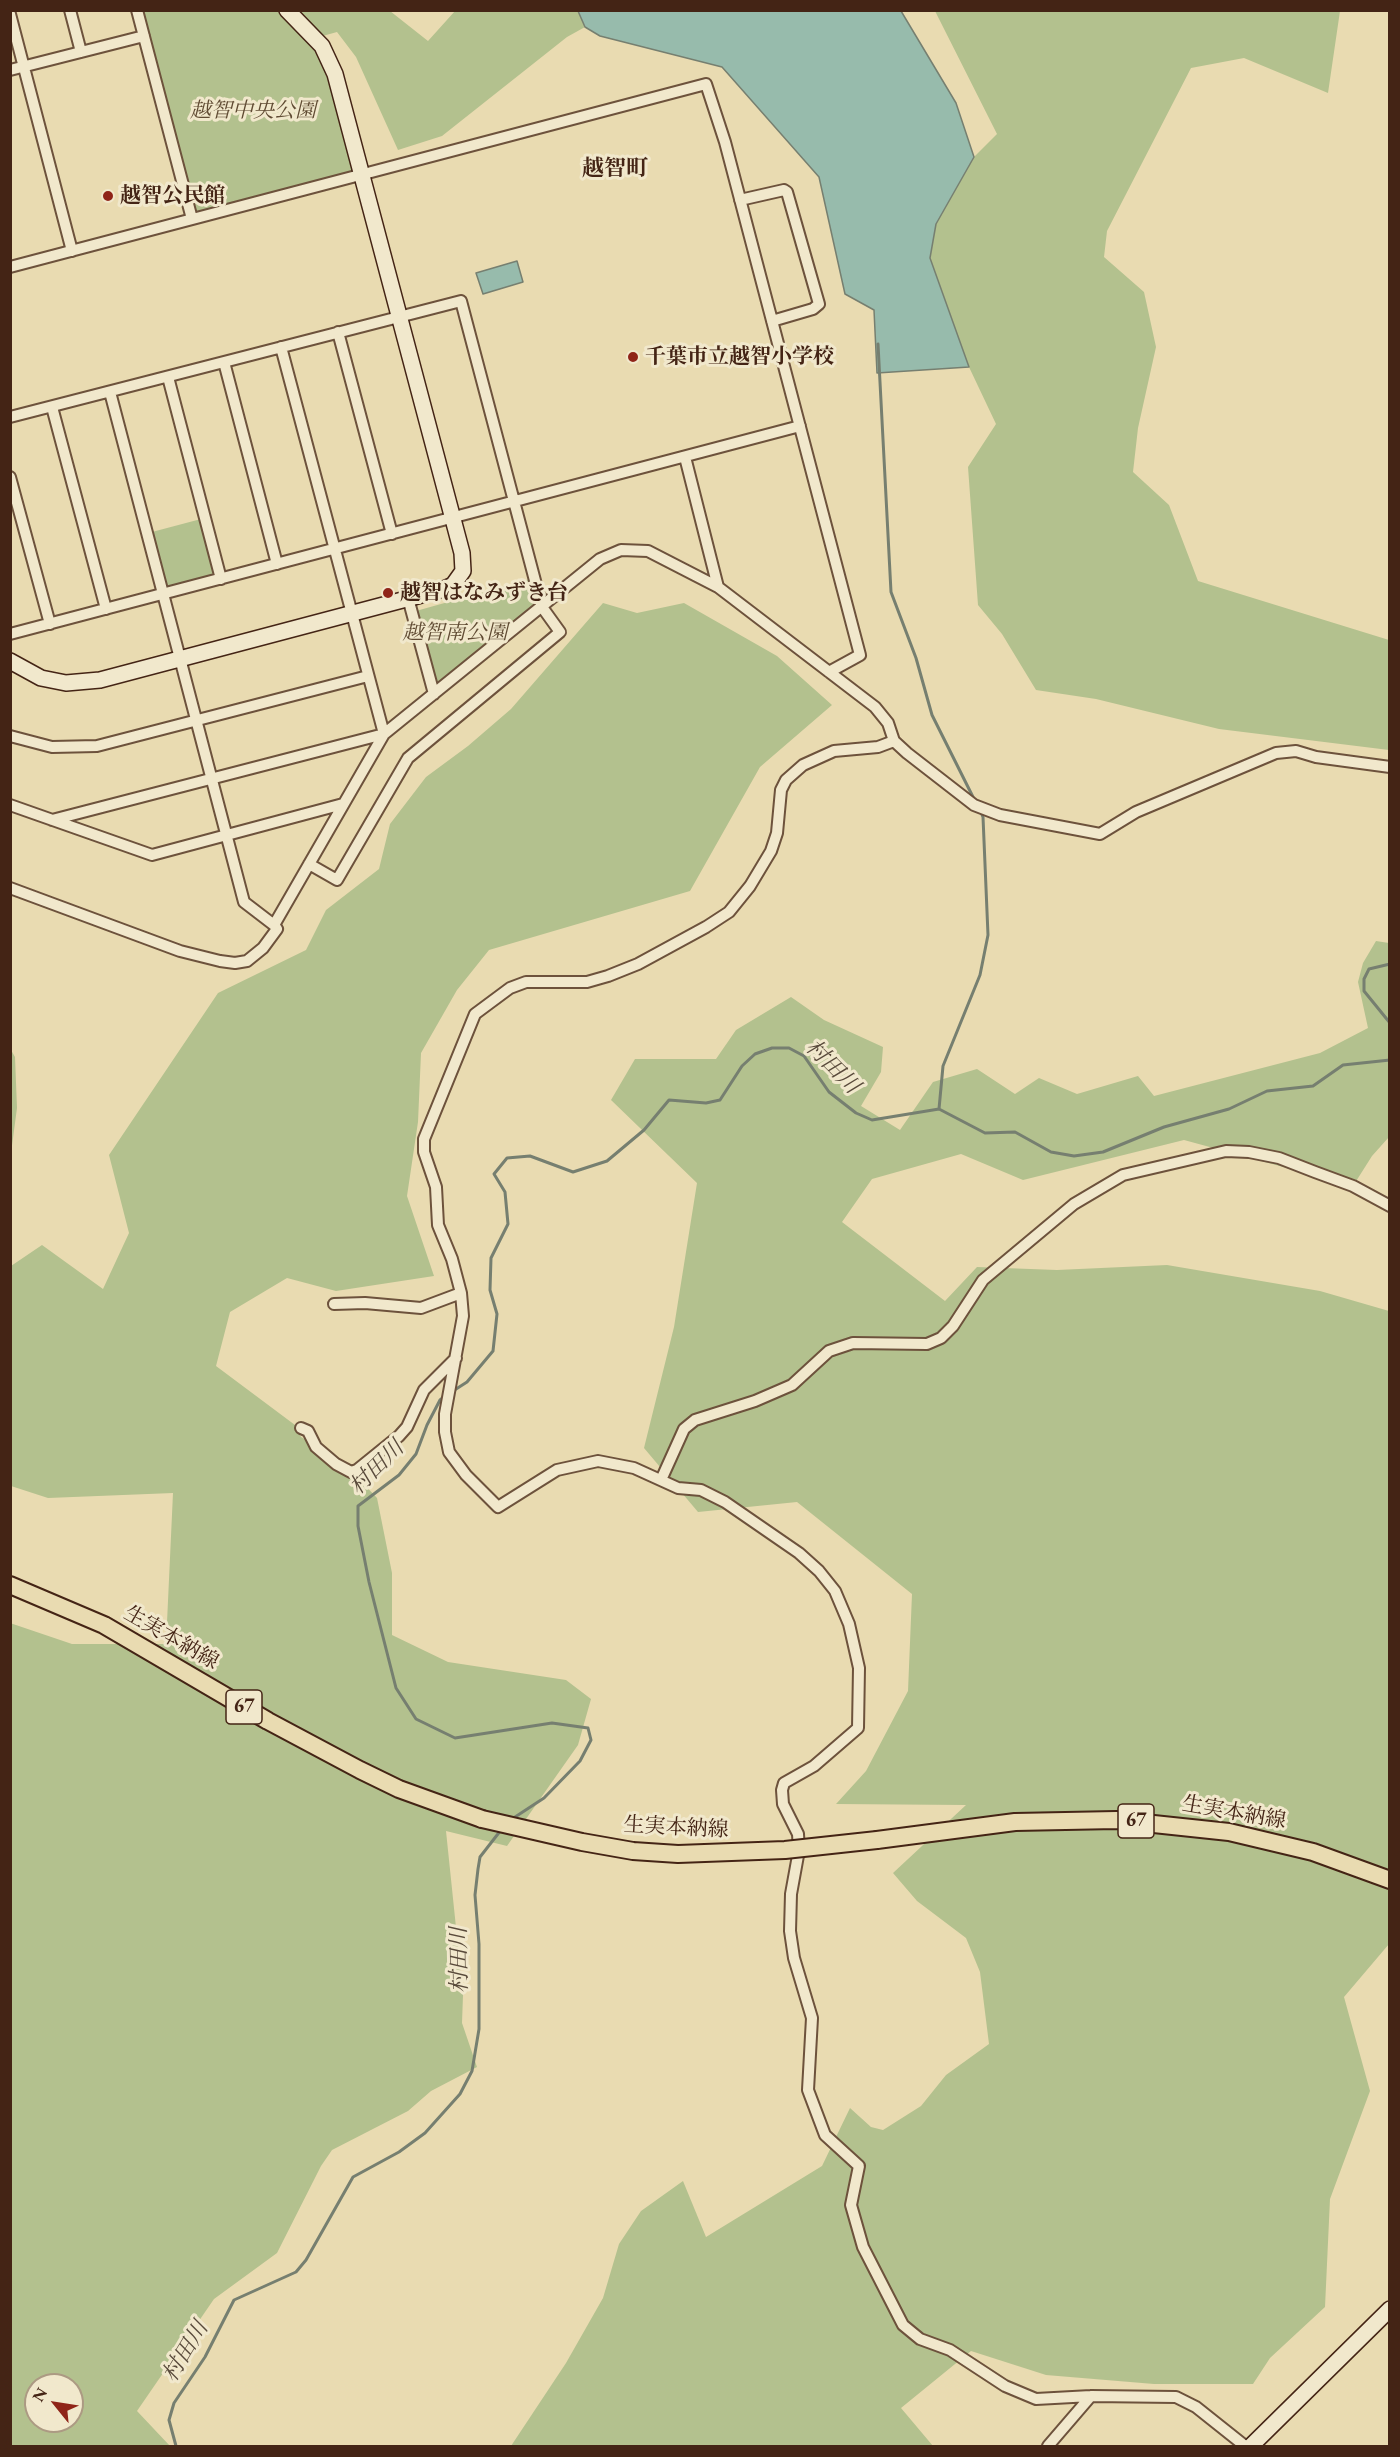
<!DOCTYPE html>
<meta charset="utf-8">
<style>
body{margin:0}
#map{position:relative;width:1400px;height:2457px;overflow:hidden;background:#e9dbb1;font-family:"EB Garamond",serif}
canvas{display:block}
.frame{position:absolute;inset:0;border:12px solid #442415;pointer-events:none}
.north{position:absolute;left:24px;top:2373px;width:60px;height:60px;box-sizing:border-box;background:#f1e8cc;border:2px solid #ac9a83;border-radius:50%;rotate:300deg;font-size:16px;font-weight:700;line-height:24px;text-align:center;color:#442415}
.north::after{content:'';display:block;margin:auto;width:21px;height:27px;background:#8f2418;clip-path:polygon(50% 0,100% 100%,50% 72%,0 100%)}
</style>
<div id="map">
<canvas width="1400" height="2457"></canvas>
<div class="frame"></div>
<div class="north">N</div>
</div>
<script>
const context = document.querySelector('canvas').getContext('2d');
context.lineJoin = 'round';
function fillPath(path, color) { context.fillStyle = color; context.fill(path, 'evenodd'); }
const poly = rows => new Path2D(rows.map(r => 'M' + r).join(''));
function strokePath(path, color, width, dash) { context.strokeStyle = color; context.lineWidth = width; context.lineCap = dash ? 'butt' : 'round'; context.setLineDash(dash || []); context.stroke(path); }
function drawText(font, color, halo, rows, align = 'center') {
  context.font = font + ' "EB Garamond","Noto Serif JP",serif'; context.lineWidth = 6; context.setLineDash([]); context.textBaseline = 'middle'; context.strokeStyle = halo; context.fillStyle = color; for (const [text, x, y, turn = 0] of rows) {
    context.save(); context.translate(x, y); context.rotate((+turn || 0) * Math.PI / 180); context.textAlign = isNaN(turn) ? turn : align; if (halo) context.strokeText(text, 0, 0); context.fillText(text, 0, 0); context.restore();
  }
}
fillPath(poly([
 [142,11,390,11,428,41,455,11,578,11,585,27,567,37,442,136,398,150,356,57,337,32,308,40,331,78,356,172,193,213],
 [935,11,1340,11,1328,93,1244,58,1191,68,1107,231,1104,257,1144,292,1156,347,1138,428,1133,472,1169,505,1198,581,1389,640,1389,750,1219,729,1096,699,1036,690,1002,634,978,605,968,467,996,424,969,367,930,258,936,224,974,157,997,134],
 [201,519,215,578,167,591,152,532],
 [530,579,536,603,534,609,441,685,435,681,416,611],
 [603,603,637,613,684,603,777,656,832,705,760,767,690,891,489,950,457,990,421,1053,418,1122,407,1196,434,1276,336,1291,287,1278,230,1312,216,1366,295,1425,301,1437,341,1460,377,1498,392,1573,392,1635,448,1662,566,1680,591,1699,578,1745,507,1846,446,1831,463,1995,462,2023,477,2067,431,2091,408,2111,332,2150,321,2166,277,2253,214,2299,137,2411,170,2446,11,2446,10,1623,72,1644,166,1644,173,1493,48,1498,11,1486,11,1266,42,1245,103,1289,129,1233,109,1155,218,993,306,950,326,910,379,869,390,824,426,777,468,746,511,709],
 [36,2385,72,2385,72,2421,36,2421],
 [1376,941,1389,943,1389,1137,1372,1156,1353,1186,1184,1140,1023,1180,961,1154,872,1179,842,1222,945,1301,977,1267,1057,1270,1167,1265,1320,1291,1389,1311,1389,1944,1344,1997,1370,2091,1330,2199,1325,2307,1270,2358,1253,2384,1154,2384,1046,2375,971,2351,901,2408,933,2446,511,2446,566,2363,603,2298,619,2244,641,2211,683,2181,706,2237,822,2166,850,2108,871,2127,883,2130,921,2106,946,2075,989,2044,980,1972,966,1938,917,1901,893,1873,966,1805,836,1804,866,1771,908,1691,912,1594,797,1502,698,1512,644,1448,674,1327,697,1183,611,1100,635,1059,716,1059,736,1030,791,997,824,1020,883,1047,881,1072,861,1106,900,1130,933,1082,977,1069,1015,1094,1039,1078,1077,1094,1138,1076,1154,1096,1320,1053,1368,1028,1358,982,1363,963],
 [11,1050,15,1057,17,1108,11,1153]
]), '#b3c18e');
const water = poly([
 [578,11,901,11,956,103,974,157,936,224,930,258,969,367,877,373,874,310,845,294,819,177,722,67,600,36,585,27,578,11],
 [517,261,523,282,483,294,476,273,517,261]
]);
fillPath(water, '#97bbac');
strokePath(water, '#767f70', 1.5);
strokePath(poly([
 [878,344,891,592,916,658,932,715,975,801],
 [1390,964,1369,969,1364,979,1364,991,1390,1023],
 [939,1109,943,1066,980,975,988,935,983,817,980,810],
 [453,1391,467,1382,493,1351,497,1314,490,1290,491,1258,508,1224,505,1192,494,1174,507,1158,530,1156,573,1172,607,1161,644,1130,669,1100,706,1103,720,1100,742,1066,755,1054,772,1048,789,1048,804,1056,829,1092,856,1113,872,1120,939,1109,985,1133,1015,1132,1051,1152,1074,1156,1103,1152,1164,1127,1229,1109,1267,1091,1313,1086,1343,1065,1390,1060],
 [445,1396,440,1400,427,1425,416,1454,399,1475,358,1506,358,1526,369,1582,396,1688,416,1719,455,1738,552,1723,588,1728,591,1740,580,1761,544,1798,512,1819],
 [176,2446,169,2420,174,2403,205,2357,234,2300,296,2272,306,2260,353,2177,399,2152,425,2133,460,2094,472,2071,479,2029,479,1944,475,1895,478,1869,480,1857,501,1830]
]), '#767f70', 3);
const street = poly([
 [70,10,81,52],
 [137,10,192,219],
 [10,14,72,251],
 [10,70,144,36],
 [740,200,784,190,787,192,819,304,813,309,772,321],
 [10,267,706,84,725,142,860,655,829,672],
 [338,332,392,534],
 [224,362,277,564],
 [168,377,221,579],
 [110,392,244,902,274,925,384,734,600,559,621,550,648,551,718,587,875,707,888,723,894,741,907,753,974,805,1000,815,1100,834,1136,812,1276,753,1296,751,1316,757,1390,767],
 [52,407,106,609],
 [10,417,461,301,542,607,560,632,408,758,337,880,309,864],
 [685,457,718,587],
 [10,477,50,624],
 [408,598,434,694],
 [10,634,800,426],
 [10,736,52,747,97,746,368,676],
 [894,741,878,747,834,751,803,765,786,780,781,790,777,833,771,851,750,886,729,912,706,927,638,964,608,976,587,982,526,982,510,988,475,1014,424,1139,424,1152,436,1187,438,1225,452,1259,461,1293,463,1316,445,1414,445,1432,449,1452,466,1475,498,1507,557,1470,598,1461,634,1468,678,1488,701,1490,725,1502,799,1553,819,1571,835,1591,849,1624,859,1668,858,1728,814,1766,784,1783,782,1790,783,1804,798,1834,799,1850,791,1894,790,1931,794,1958,812,2018,808,2090,825,2135,859,2166,851,2205,863,2247,903,2325,920,2339,950,2350,1005,2386,1036,2399,1091,2396,1176,2397,1196,2407,1245,2446],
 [10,805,152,855,343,804],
 [52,820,384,734,281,347],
 [10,888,180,951,220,961,235,963,247,961,263,948,277,929,274,925],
 [334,1304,365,1303,421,1308,461,1293],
 [301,1428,308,1431,316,1447,336,1464,351,1472,357,1470,399,1436,407,1427,424,1390,456,1358],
 [661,1480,684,1429,695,1420,755,1401,792,1385,829,1351,853,1343,927,1344,941,1338,953,1326,983,1280,1074,1204,1123,1175,1226,1151,1249,1152,1279,1158,1315,1172,1353,1186,1390,1206],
 [1048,2446,1091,2396]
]);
const secondary = poly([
 [10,661,41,678,66,683,100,680,444,589,453,585,463,571,462,553,335,74,322,46,287,10],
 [1251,2446,1390,2309]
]);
const primary = poly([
 [10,1585,104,1625,268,1721,360,1770,399,1789,482,1819],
 [877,1840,1015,1822,1116,1820,1229,1832,1313,1852,1390,1880]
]);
strokePath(street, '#6d523c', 14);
strokePath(secondary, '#442415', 18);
strokePath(primary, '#442415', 20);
strokePath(street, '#f1e8cc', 10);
strokePath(secondary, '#f1e8cc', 15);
strokePath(primary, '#e9dbb1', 16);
const primaryBridge = poly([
 [482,1819,582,1842,633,1851,678,1854,785,1850,877,1840]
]);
strokePath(primaryBridge, '#442415', 20, []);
strokePath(primaryBridge, '#e9dbb1', 16);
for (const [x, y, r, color] of [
 [108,196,6,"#8f2418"],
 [633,357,6,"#8f2418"],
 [388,593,6,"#8f2418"]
]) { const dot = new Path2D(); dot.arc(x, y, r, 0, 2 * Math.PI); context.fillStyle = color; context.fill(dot); strokePath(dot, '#f1e8cc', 2); }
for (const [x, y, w] of [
 [244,1707,36],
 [1136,1821,36]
]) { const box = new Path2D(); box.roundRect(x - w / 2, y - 17, w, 34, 4.5); context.fillStyle = '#f1e8cc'; context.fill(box); strokePath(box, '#442415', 1.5); }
drawText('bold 20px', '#442415', null, [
 ["67",244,1707],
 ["67",1136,1821]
]);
drawText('italic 21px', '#604b33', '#f1e8cc', [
 ["越智中央公園",253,111],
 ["越智南公園",455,633]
]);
drawText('bold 21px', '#442415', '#f1e8cc', [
 ["越智公民館",120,196],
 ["千葉市立越智小学校",645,357],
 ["越智はなみずき台",400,593]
], 'left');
drawText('21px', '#442415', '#f1e8cc', [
 ["生実本納線",171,1638,30],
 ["生実本納線",1234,1813,10],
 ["生実本納線",676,1828,3]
]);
drawText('bold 22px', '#442415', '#f1e8cc', [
 ["越智町",615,169]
]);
drawText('italic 22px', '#594a3b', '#f1e8cc', [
 ["村田川",832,1067,45],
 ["村田川",377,1468,-45],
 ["村田川",460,1960,-91],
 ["村田川",186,2352,-59]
]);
</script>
